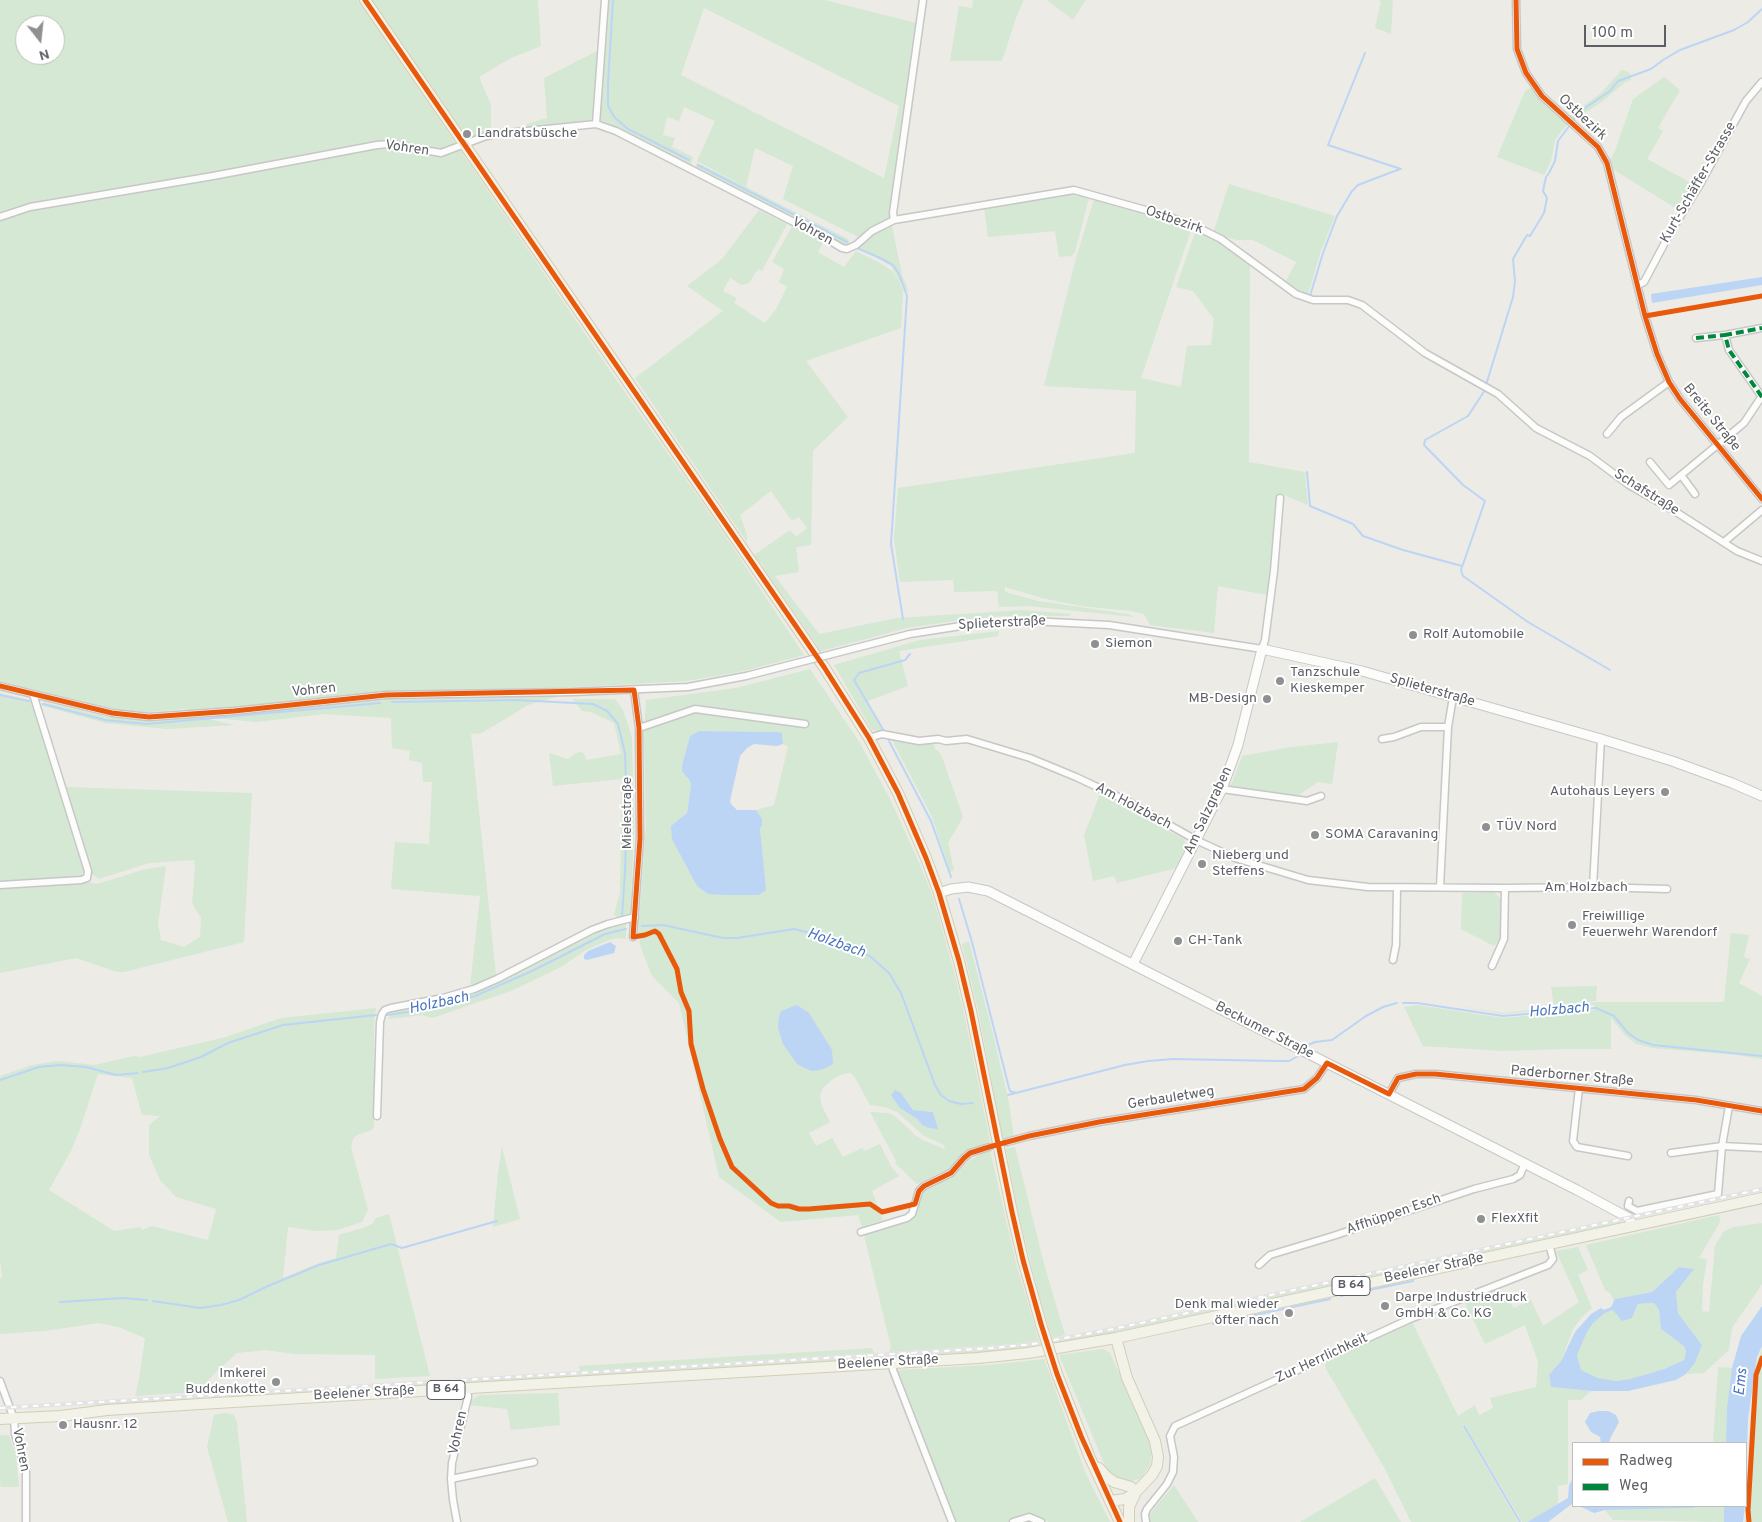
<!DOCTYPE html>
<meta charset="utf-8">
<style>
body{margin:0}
#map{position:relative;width:1762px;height:1522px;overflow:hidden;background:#ecebe6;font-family:Overpass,sans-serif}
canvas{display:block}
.legend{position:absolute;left:1572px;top:1442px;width:175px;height:65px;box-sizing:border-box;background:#fff;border:1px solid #bebfc1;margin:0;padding:6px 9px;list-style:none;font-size:15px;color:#5c5f64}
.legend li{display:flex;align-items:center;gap:10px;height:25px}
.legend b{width:25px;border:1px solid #bebfc1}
.north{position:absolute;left:15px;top:15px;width:50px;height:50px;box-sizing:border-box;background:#fff;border:1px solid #bebfc1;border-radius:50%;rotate:164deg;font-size:14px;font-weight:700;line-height:20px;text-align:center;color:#5c5f64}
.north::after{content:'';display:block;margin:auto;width:18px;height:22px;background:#8e9092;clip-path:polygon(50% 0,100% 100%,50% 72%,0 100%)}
.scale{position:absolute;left:1584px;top:25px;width:82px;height:22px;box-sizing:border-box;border:2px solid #5c5f64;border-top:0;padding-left:6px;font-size:15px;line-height:18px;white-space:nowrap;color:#5c5f64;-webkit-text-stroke:4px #fff;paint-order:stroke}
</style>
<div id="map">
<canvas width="1762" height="1522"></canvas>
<ul class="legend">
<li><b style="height:6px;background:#e8590c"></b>Radweg</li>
<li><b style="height:6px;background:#00873e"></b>Weg</li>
</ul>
<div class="north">N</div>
<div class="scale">100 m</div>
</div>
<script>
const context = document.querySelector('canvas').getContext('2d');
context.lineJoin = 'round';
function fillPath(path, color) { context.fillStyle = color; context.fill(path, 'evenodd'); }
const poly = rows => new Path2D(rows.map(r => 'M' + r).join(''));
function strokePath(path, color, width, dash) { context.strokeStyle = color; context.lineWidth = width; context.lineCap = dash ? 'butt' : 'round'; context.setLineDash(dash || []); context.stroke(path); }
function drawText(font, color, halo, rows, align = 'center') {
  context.font = font + ' Overpass,sans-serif'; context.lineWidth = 4; context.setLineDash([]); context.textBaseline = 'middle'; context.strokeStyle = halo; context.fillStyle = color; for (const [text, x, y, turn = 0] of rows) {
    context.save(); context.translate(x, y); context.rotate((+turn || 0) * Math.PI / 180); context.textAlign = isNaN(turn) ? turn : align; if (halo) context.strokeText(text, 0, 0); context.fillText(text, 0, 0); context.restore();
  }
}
fillPath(poly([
 [0,0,358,0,622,388,722,531,804,655,744,671,687,681,559,688,559,696,528,705,482,733,471,734,496,975,470,987,480,896,391,889,395,842,429,844,432,782,423,782,422,763,409,760,410,751,392,748,391,718,324,714,256,722,216,718,184,709,147,712,112,710,0,683],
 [25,25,55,25,55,55,25,55],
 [372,0,538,0,541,46,509,59,479,77,491,105,491,133,469,141],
 [608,0,825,0,916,23,891,218,874,226,858,237,783,199,793,166,755,148,746,187,848,239,850,244,847,246,841,245,829,237,695,169,697,163,742,185,697,161,715,121,684,107,679,121,667,117,663,135,675,138,672,147,693,157,690,167,600,120],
 [704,8,899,106,884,178,681,75],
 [973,0,1024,0,1017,15,1002,61,950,61,959,6,972,8],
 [1047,0,1086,0,1073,20],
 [1378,0,1393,0,1391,34,1375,28,1381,1],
 [599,50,594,123,527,129,527,124,547,118,544,78],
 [1622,70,1630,73,1631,80,1625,82,1603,101,1574,120,1569,116,1600,94],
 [1664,77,1680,90,1658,128,1663,131,1647,159,1697,186,1680,211,1611,168,1610,160,1615,151,1633,99],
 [1530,88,1533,88,1555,113,1568,123,1555,140,1551,161,1544,175,1497,157,1525,91],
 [1229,184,1335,216,1320,253,1308,295,1285,283,1296,262,1253,240,1237,240,1222,236,1214,230],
 [1073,193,1089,198,1075,252,1071,256,1059,257,1055,231,988,237,984,208],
 [1094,199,1168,219,1191,230,1141,378,1181,387,1187,346,1211,345,1214,319,1193,291,1176,287,1196,230,1220,241,1250,264,1249,462,1305,472,1308,505,1279,493,1267,595,1218,586,1214,633,1150,625,1144,614,1131,611,1081,606,1042,598,1005,587,1005,592,1038,601,1128,614,1134,617,1028,606,999,607,997,591,954,592,953,580,900,582,894,539,898,488,1135,453,1136,391,1044,386,1075,262],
 [759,210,787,224,762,271,758,269,749,283,742,285,730,278,723,291,737,298,734,303,765,323,776,309,787,287,779,282,784,269,772,262,793,225,823,242,818,252,844,267,856,251,880,263,892,271,899,281,903,290,901,328,806,361,848,417,813,451,811,545,796,547,799,572,775,576,819,634,897,618,1022,610,1072,614,1069,616,1003,616,962,620,907,628,821,651,762,566,764,566,758,561,754,555,790,530,796,537,807,528,799,517,792,521,771,491,740,515,747,535,747,542,635,378,723,311,687,286,722,259],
 [892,226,902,275,909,292,904,289,891,266,858,247,874,233],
 [999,631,998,636,899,651,908,686,868,701,883,732,872,730,834,665,920,640],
 [810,669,860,743,889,797,918,860,933,897,952,964,964,1013,990,1141,964,1152,948,1170,917,1184,895,1163,896,1161,870,1112,889,1113,896,1117,916,1136,925,1141,945,1149,944,1145,924,1136,897,1112,884,1107,870,1105,854,1076,850,1073,843,1074,833,1079,823,1088,820,1096,821,1104,830,1122,809,1133,816,1146,832,1138,843,1157,862,1148,864,1151,880,1144,892,1168,899,1176,872,1191,883,1220,862,1227,858,1215,781,1222,719,1177,679,1003,652,976,641,948,638,934,646,827,644,736,646,700,736,688],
 [699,731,778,732,783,739,783,744,788,747,774,805,756,810,762,825,760,828,762,858,759,895,723,895,708,894,697,886,671,826,687,813,691,786,690,781,686,777,682,765,690,736],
 [901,1093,913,1110,933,1112,922,1125,917,1119,900,1108],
 [0,693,31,701,84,870,81,876,0,881],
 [572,699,615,699,623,710,632,737,634,833,630,917,619,919,614,914,620,893,622,779,553,786,549,753,568,759,578,752,584,753,586,760,621,754,614,723,591,712,582,711],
 [44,702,107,717,147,721,200,717,234,725,167,729,105,723,40,705],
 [892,740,918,743,934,742,935,749,941,754,963,817,948,843,954,870,950,872,932,817],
 [1338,742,1332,784,1318,782,1296,797,1230,788,1242,756,1291,747],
 [65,787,252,793,244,942,124,972,117,972,76,958,0,973,0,887,83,881,97,884,146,869,166,866,158,924,161,940,184,947,200,937,201,918,192,903,195,868,194,860,149,863,99,879,92,874],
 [1100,794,1184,839,1186,847,1177,868,1117,883,1114,876,1093,881,1084,835],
 [1494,892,1501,899,1502,937,1494,946,1461,929,1462,893],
 [626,924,626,939,616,938,609,940,586,950,561,967,511,991,432,1018,422,1015,389,1019,391,1010,444,1002,474,992,498,982,594,934,609,927],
 [1731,933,1749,935,1744,957,1750,959,1739,983,1762,996,1762,1059,1737,1055,1653,1048,1636,1044,1625,1035,1611,1018,1611,1049,1564,1049,1502,1051,1423,1046,1404,1007,1417,1005,1503,1018,1596,1010,1594,1005,1502,1014,1458,1006,1503,1013,1597,1002,1724,1002],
 [969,941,994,1038,1009,1103,1014,1138,1003,1141,978,1010,962,944],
 [1597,986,1596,1001,1554,1005,1551,987],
 [376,1008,374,1022,374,1127,372,1130,357,1135,353,1139,351,1147,368,1210,362,1222,338,1230,316,1231,288,1227,283,1278,319,1263,336,1258,339,1235,366,1227,373,1223,376,1218,389,1214,430,1376,375,1379,375,1355,294,1354,266,1350,237,1353,214,1374,198,1392,135,1396,139,1380,145,1338,118,1327,99,1323,44,1331,0,1334,0,1279,2,1278,0,1259,0,1076,32,1065,58,1061,95,1065,134,1056,140,1057,226,1037,281,1018],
 [98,1074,132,1078,142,1115,160,1116,149,1125,149,1155,160,1180,176,1197,216,1209,208,1240,152,1226,142,1230,141,1227,114,1231,49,1190,71,1151,80,1129],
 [502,1147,520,1219,493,1227,498,1172],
 [1015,1147,1044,1264,1065,1335,1052,1338,1038,1292,1018,1212,1006,1149],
 [990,1150,1016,1263,1039,1341,1001,1345,889,1352,891,1347,864,1235,908,1221,926,1189,955,1175,970,1160],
 [1719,1215,1720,1222,1699,1258,1707,1259,1703,1284,1702,1311,1709,1312,1715,1246,1723,1232,1733,1227,1762,1223,1762,1284,1732,1328,1729,1350,1704,1373,1686,1374,1695,1363,1702,1345,1678,1313,1676,1292,1694,1269,1679,1267,1652,1292,1615,1299,1614,1301,1610,1293,1605,1290,1586,1245],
 [1623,1221,1621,1224,1107,1334,1054,1345,1054,1342],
 [1578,1247,1588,1270,1578,1275,1592,1308,1582,1317,1573,1329,1561,1361,1549,1376,1551,1387,1591,1391,1581,1400,1568,1400,1568,1484,1558,1486,1558,1504,1527,1522,1522,1522,1464,1424,1462,1425,1518,1522,1411,1522,1385,1469,1326,1369,1325,1365,1327,1360,1411,1320,1458,1416,1475,1405,1479,1415,1493,1408,1490,1398,1536,1387,1538,1362,1525,1325,1485,1344,1463,1299,1496,1286,1514,1308,1531,1300,1543,1326,1579,1302,1556,1251],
 [1654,1303,1659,1310,1661,1329,1684,1346,1686,1352,1684,1360,1664,1369,1630,1379,1616,1381,1598,1378,1581,1370,1577,1355,1586,1334,1593,1323,1605,1313,1613,1310,1632,1318,1638,1304],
 [1040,1344,1041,1346,985,1353,94,1405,96,1403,951,1352],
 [872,1348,874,1353,580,1371,579,1366],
 [1762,1348,1762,1522,1745,1522,1750,1421,1758,1358],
 [1103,1349,1110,1353,1152,1447,1150,1465,1141,1478,1126,1483,1108,1473,1059,1355],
 [1044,1359,1085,1472,1110,1522,1049,1522,1030,1514,1007,1522,956,1522,898,1370,989,1365],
 [1718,1367,1732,1368,1727,1408,1726,1443,1713,1443],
 [558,1393,560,1425,511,1430,507,1409,469,1405,472,1400,480,1395],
 [226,1413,234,1415,237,1423,247,1522,228,1522,207,1447,214,1415],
 [0,1435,9,1435,16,1456,19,1487,1,1487,0,1484],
 [1375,1478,1401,1522,1300,1522],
 [1174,1485,1198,1522,1150,1522,1148,1516],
 [1698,1506,1724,1506,1724,1522,1613,1520,1605,1510,1693,1508]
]), '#d4e8d4');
fillPath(poly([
 [1762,277,1762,285,1652,303,1651,294],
 [699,731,778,732,782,733,783,744,777,746,754,744,747,748,740,756,730,801,731,804,737,810,756,810,762,819,762,825,760,829,766,890,759,895,723,895,708,894,697,886,672,839,671,826,687,813,691,786,690,781,682,771,682,765,690,736],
 [610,942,616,946,614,953,587,960,584,959,584,955,588,951],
 [797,1005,809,1013,832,1050,833,1064,828,1067,820,1070,811,1071,797,1064,783,1044,778,1028,779,1017,781,1011],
 [895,1090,901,1093,913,1110,933,1112,938,1129,929,1128,922,1125,917,1119,900,1108,891,1095],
 [1679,1267,1694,1269,1676,1292,1678,1313,1702,1345,1695,1363,1686,1374,1676,1380,1628,1391,1591,1391,1551,1387,1549,1375,1561,1361,1575,1332,1591,1314,1601,1308,1604,1310,1611,1307,1615,1299,1652,1292],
 [1654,1303,1659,1310,1661,1329,1684,1346,1686,1352,1684,1360,1664,1369,1630,1379,1616,1381,1598,1378,1581,1370,1577,1355,1586,1334,1593,1323,1605,1313,1613,1310,1622,1321,1632,1318,1638,1304],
 [1762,1306,1762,1346,1757,1357,1748,1419,1746,1480,1746,1443,1726,1443,1727,1408,1732,1368,1741,1336],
 [1599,1411,1608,1411,1616,1415,1619,1422,1611,1437,1609,1443,1601,1443,1600,1437,1591,1432,1585,1422,1590,1413],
 [1573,1478,1573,1503,1548,1522,1527,1522,1568,1498,1569,1485],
 [1579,1506,1698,1506,1693,1508,1605,1510,1594,1513],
 [1724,1506,1745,1506,1743,1522,1724,1522]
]), '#bcd5f5');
strokePath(poly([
 [613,0,608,84,608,106,615,118,628,129,689,160],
 [1365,53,1328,145,1401,169],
 [1573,120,1582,110,1610,91,1618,81,1651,69,1663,60,1680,50,1734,30,1748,22,1762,9],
 [698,165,847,242],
 [857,248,880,258,893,265,899,274,907,296,891,544,903,619],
 [1310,296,1323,253,1337,216,1352,191,1358,185,1400,169],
 [1486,385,1513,297,1515,281,1513,259,1527,235,1530,236,1544,213,1547,198,1543,191,1546,177,1549,173,1555,161,1558,141,1570,125],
 [1485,390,1468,416,1425,440,1424,445,1463,485,1485,501,1461,570,1463,576,1528,622,1610,670],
 [1307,472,1310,506,1353,524,1363,536,1403,550,1462,566],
 [0,695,29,701],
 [392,702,516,700,593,704,607,711,618,724,625,753,627,811,625,872,622,916],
 [43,704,105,720,147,724,380,703],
 [884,731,854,680,859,673,905,660,910,654],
 [889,741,931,821,951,877],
 [959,899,972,942,1009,1088,1010,1091,1016,1093],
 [642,926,663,925,723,938,737,938,794,929,810,933,853,947,871,957,889,973,901,993,935,1085,941,1095,949,1101,961,1104,973,1103],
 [1403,1003,1417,1003,1503,1016,1596,1008,1614,1016,1628,1033,1638,1040,1653,1045,1762,1056],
 [387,1015,414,1011,475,996,532,971,605,934,626,929],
 [1308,1045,1315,1042,1332,1040,1366,1016,1383,1007,1397,1003],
 [143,1072,168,1068,201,1057,228,1043,283,1025,376,1015],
 [0,1080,39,1067,60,1065,86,1067,116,1075,138,1073],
 [1008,1095,1125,1065,1148,1061,1173,1059,1279,1061,1289,1061,1298,1056],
 [1341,1296,1413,1281],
 [153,1301,200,1308,221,1305,239,1300,268,1286,319,1265,391,1244,402,1248,497,1221],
 [60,1302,123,1298,147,1300],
 [1213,1324,1330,1299],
 [1464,1426,1520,1522]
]), '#bcd5f5', 2);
const minor = poly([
 [1516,0,1517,49,1526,73,1542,96,1598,147,1607,163,1645,316,1657,354,1669,382,1680,399,1762,499],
 [596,124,605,0],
 [0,217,30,207,213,176,377,145,390,144,441,153,486,136,497,134,596,124,616,131,825,238,842,248,847,249,856,245,872,231,894,220,1074,190,1167,216,1203,230,1221,239,1296,294,1313,300,1348,300,1362,305,1425,353,1498,394,1536,428,1590,456,1629,485,1673,510,1737,551,1762,561],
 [894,220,893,213,923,0],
 [1638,285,1644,282,1670,233,1699,186,1746,101,1762,82],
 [1696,338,1725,335],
 [1762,397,1729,350,1725,335,1762,328],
 [1607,434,1621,417,1669,382],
 [1650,462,1669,485,1744,423,1762,396],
 [1681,475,1695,494],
 [1724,542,1762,510],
 [840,652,910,634,961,626,1031,621,1109,625,1262,649,1265,640,1274,571,1280,498],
 [0,686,112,713,149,717,234,711,386,695,573,692,688,687,746,676,797,663],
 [639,728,695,709,805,724],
 [869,738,882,734,919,741,938,739,946,741,967,739,1030,758,1076,777,1127,801,1196,840,1235,858,1308,880,1368,887,1505,888,1593,887,1667,889],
 [1382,739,1394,737,1421,727,1448,727],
 [1222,789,1307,801,1321,796],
 [0,885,81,880,87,878,88,871,33,694],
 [1440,887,1448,727,1453,697],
 [1593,887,1601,739],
 [633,937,640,839,639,728,634,690],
 [1393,960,1396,945,1397,888],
 [1492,966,1504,939,1505,888],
 [1579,1088,1573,1141,1577,1147,1628,1156],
 [1389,1094,1398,1078,1416,1074,1435,1074,1696,1100,1762,1111],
 [377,1116,380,1022,382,1014,385,1010,391,1008,443,998,474,989,497,979,592,930,608,924,635,917],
 [1007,1142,1029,1136,1099,1122,1304,1089,1317,1078,1327,1063],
 [1671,1153,1722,1146,1762,1148],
 [1629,1201,1628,1206,1637,1211,1718,1194,1722,1146,1729,1106],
 [861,1232,907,1218,912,1214,919,1191,924,1186,951,1173,964,1158,970,1153,989,1147],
 [1259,1265,1270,1255,1333,1236,1474,1189,1513,1179,1520,1175,1525,1163],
 [892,1363,893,1370,952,1522],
 [0,1381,14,1419,15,1434,26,1472,26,1522],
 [451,1479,534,1462],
 [457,1522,453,1500,451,1479,452,1463,468,1397,467,1388],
 [1013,1522,1029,1517,1041,1522],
 [1146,1522,1145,1514,1147,1509,1167,1484,1173,1472,1174,1457,1170,1436,1175,1426,1410,1319,1548,1265,1553,1259,1549,1244]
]);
const tertiary = poly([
 [939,893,951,889,968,887,988,891,1577,1190,1629,1218,1633,1226],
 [1133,964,1222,789,1238,745,1262,649,1362,671,1601,739,1672,761,1732,783,1762,796]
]);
const primary = poly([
 [365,0,824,667,869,738,898,793,926,858,939,893,959,961,971,1011,1012,1212,1023,1260,1041,1324],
 [1057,1374,1090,1458,1120,1522],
 [0,1419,61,1416,107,1410,200,1404,978,1358,1028,1353,1116,1338,1762,1198],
 [1099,1468,1106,1476,1114,1482,1131,1487],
 [1110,1501,1125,1499,1135,1493,1152,1475,1157,1466,1158,1457,1155,1441,1127,1378,1116,1338],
 [1129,1522,1129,1507,1135,1494]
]);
strokePath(minor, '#c7c7c7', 9);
strokePath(tertiary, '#c7c7c7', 11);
strokePath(primary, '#d3ceb5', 12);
strokePath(minor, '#fcfcfb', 6);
strokePath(tertiary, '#fcfcfb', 9);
strokePath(primary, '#f2f2e8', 10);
const rail = poly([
 [0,1408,992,1348,1033,1344,1113,1329,1762,1189]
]);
strokePath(rail, '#e3e3e3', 4);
strokePath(rail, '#fff', 2, [5.5]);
const minorBridge = poly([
 [797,663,840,652]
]);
const primaryBridge = poly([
 [1041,1324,1057,1374]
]);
strokePath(minorBridge, '#c7c7c7', 9, []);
strokePath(primaryBridge, '#d3ceb5', 12, []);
strokePath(minorBridge, '#fcfcfb', 6);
strokePath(primaryBridge, '#f2f2e8', 10);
strokePath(poly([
 [1696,338,1725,335],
 [1762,397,1729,350,1725,335,1762,328]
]), '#00873e', 4, [8, 4]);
strokePath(poly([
 [365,0,824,667,869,738,898,793,926,858,939,893,959,961,971,1011,1012,1212,1023,1260,1041,1324,1057,1374,1081,1436,1120,1522],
 [1516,0,1517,49,1526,73,1542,96,1598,147,1607,163,1645,316,1657,354,1669,382,1680,399,1762,499],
 [1645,316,1762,296],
 [0,686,112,713,149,717,234,711,386,695,634,690,639,728,640,839,633,937,645,935,655,931,659,934,677,969,681,992,689,1011,691,1044,703,1089,720,1139,732,1167,771,1203,778,1206,789,1206,799,1209,809,1209,870,1204,882,1212,915,1204,919,1191,924,1186,951,1173,964,1158,970,1153,989,1147,1029,1136,1099,1122,1304,1089,1317,1078,1327,1063,1389,1094,1398,1078,1416,1074,1435,1074,1696,1100,1762,1111],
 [1749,1522,1748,1510,1756,1375,1762,1358]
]), '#e8590c', 5);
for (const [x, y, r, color] of [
 [467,134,5,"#8e9092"],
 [1413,635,5,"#8e9092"],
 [1095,644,5,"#8e9092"],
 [1280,681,5,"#8e9092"],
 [1267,699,5,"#8e9092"],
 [1665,792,5,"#8e9092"],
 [1486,827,5,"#8e9092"],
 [1315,835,5,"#8e9092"],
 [1202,864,5,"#8e9092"],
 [1572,925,5,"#8e9092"],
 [1178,941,5,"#8e9092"],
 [1481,1219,5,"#8e9092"],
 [1385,1306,5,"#8e9092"],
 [1289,1313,5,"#8e9092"],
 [276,1382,5,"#8e9092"],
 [63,1425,5,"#8e9092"]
]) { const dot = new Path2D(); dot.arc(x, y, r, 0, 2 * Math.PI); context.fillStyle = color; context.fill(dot); strokePath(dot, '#fff', 2); }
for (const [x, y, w] of [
 [1351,1286,38],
 [446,1390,38]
]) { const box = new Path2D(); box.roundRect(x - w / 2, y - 9.5, w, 19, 4); context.fillStyle = '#fff'; context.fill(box); strokePath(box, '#5c5f64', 1); }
drawText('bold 12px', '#5c5f64', null, [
 ["B 64",1351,1286],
 ["B 64",446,1390]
]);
drawText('14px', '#5c5f64', '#fff', [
 ["Ostbezirk",1582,118,43],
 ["Vohren",407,149,8],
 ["Kurt-Schäffer-Strasse",1699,183,-60],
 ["Ostbezirk",1174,221,19],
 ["Vohren",812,232,28],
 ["Breite Straße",1711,418,51],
 ["Schafstraße",1646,493,32],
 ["Splieterstraße",1002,624,-3],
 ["Vohren",314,691,-6],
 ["Splieterstraße",1432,691,16],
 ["Am Holzbach",1133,807,28],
 ["Am Salzgraben",1209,811,-65],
 ["Mielestraße",628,813,-90],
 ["Am Holzbach",1586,888],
 ["Beckumer Straße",1264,1031,27],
 ["Paderborner Straße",1572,1077,5],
 ["Gerbauletweg",1171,1099,-9],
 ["Affhüppen Esch",1394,1215,-19],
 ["Beelener Straße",1434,1269,-12],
 ["Zur Herrlichkeit",1322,1359,-25],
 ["Beelener Straße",888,1363,-3],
 ["Beelener Straße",364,1394,-3],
 ["Vohren",459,1433,-78],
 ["Vohren",20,1450,79]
]);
drawText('14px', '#5c5f64', '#fff', [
 ["Landratsbüsche",477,134],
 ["Rolf Automobile",1423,635],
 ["Siemon",1105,644],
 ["Tanzschule",1290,673],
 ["Kieskemper",1290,689],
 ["MB-Design",1257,699,"right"],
 ["Autohaus Leyers",1655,792,"right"],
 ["TÜV Nord",1496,827],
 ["SOMA Caravaning",1325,835],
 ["Nieberg und",1212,856],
 ["Steffens",1212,872],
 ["Freiwillige",1582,917],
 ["Feuerwehr Warendorf",1582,933],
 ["CH-Tank",1188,941],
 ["FlexXfit",1491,1219],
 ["Darpe Industriedruck",1395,1298],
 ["GmbH & Co. KG",1395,1314],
 ["Denk mal wieder",1279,1305,"right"],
 ["öfter nach",1279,1321,"right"],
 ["Imkerei",266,1374,"right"],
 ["Buddenkotte",266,1390,"right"],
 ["Hausnr. 12",73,1425]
], 'left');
drawText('italic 15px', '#4974bf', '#fff', [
 ["Holzbach",836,944,20],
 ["Holzbach",439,1004,-12],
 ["Holzbach",1559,1011,-5],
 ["Ems",1742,1382,-84]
]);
</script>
